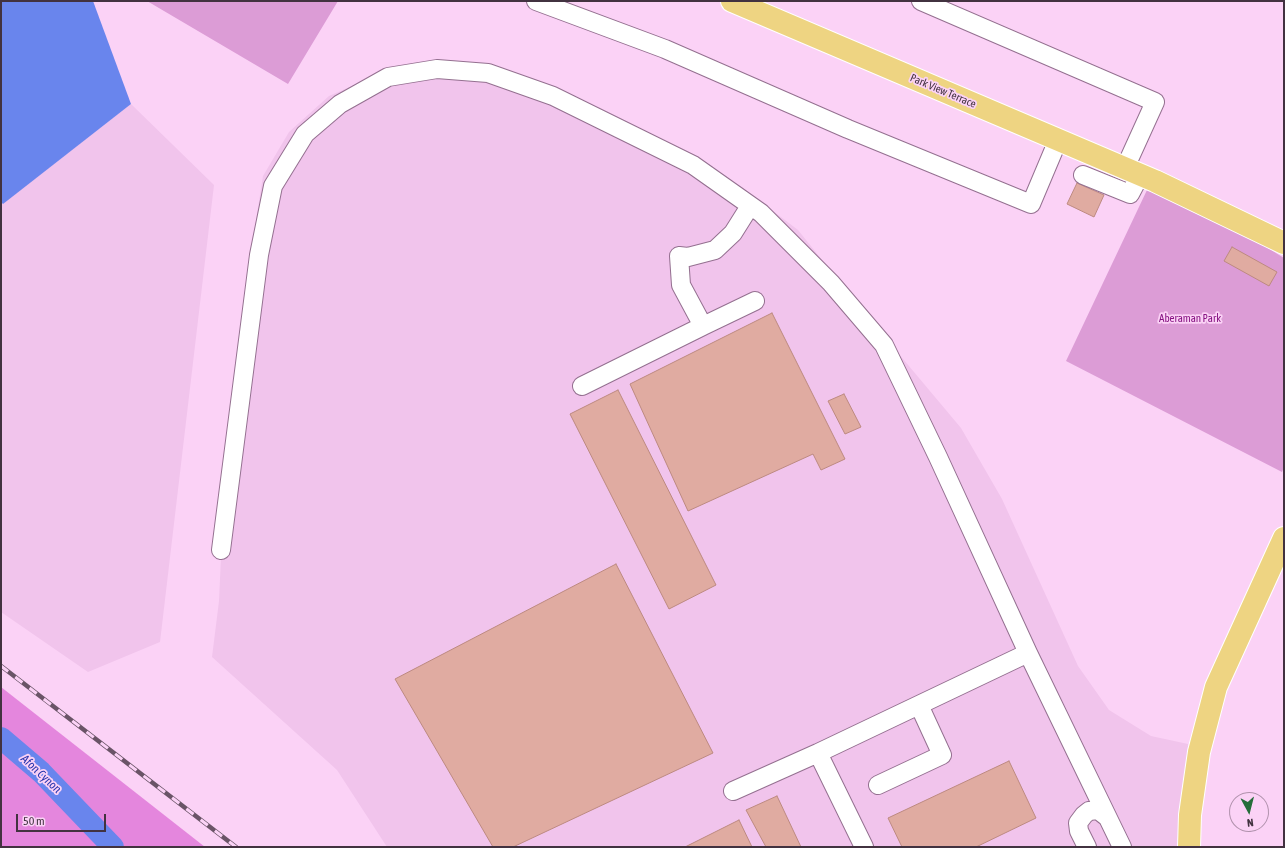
<!DOCTYPE html>
<style>
body{margin:0}
#map{position:relative;width:1285px;height:848px;overflow:hidden;background:#fbd2f6;font-family:"Asap Condensed",sans-serif}
canvas{display:block}
.frame{position:absolute;inset:0;border:2px solid #423240;pointer-events:none}
.north{position:absolute;left:1229px;top:792px;width:40px;height:40px;box-sizing:border-box;background:#fbd2f6;border:1px solid #b192ad;border-radius:50%;rotate:173deg;font-size:11px;font-weight:700;line-height:16px;text-align:center;color:#423240}
.north::after{content:'';display:block;margin:auto;width:14px;height:18px;background:#256d3a;clip-path:polygon(50% 0,100% 100%,50% 72%,0 100%)}
.scale{position:absolute;left:16px;top:814px;width:90px;height:18px;box-sizing:border-box;border:2px solid #423240;border-top:0;padding-left:5px;font-size:12px;line-height:14px;white-space:nowrap;color:#423240;-webkit-text-stroke:3px #fbd2f6;paint-order:stroke}
</style>
<div id="map">
<canvas width="1285" height="848"></canvas>
<div class="frame"></div>
<div class="north">N</div>
<div class="scale">50 m</div>
</div>
<script>
const context = document.querySelector('canvas').getContext('2d');
context.lineJoin = 'round';
function fillPath(path, color) { context.fillStyle = color; context.fill(path, 'evenodd'); }
const poly = rows => new Path2D(rows.map(r => 'M' + r).join(''));
function strokePath(path, color, width, dash) { context.strokeStyle = color; context.lineWidth = width; context.lineCap = dash ? 'butt' : 'round'; context.setLineDash(dash || []); context.stroke(path); }
function drawText(font, color, halo, rows, align = 'center') {
  context.font = font + ' "Asap Condensed",sans-serif'; context.lineWidth = 3.5; context.setLineDash([]); context.textBaseline = 'middle'; context.strokeStyle = halo; context.fillStyle = color; for (const [text, x, y, turn = 0] of rows) {
    context.save(); context.translate(x, y); context.rotate((+turn || 0) * Math.PI / 180); context.textAlign = isNaN(turn) ? turn : align; if (halo) context.strokeText(text, 0, 0); context.fillText(text, 0, 0); context.restore();
  }
}
fillPath(poly([
 [478,66,628,127,739,185,798,230,872,322,961,428,1002,499,1078,666,1109,710,1151,736,1188,744,1182,818,1181,847,387,847,337,770,212,657,219,601,225,469,250,258,263,176,289,132,329,96,368,79],
 [131,104,214,185,160,642,88,672,1,612,1,202,3,203]
]), '#f1c4ec');
fillPath(poly([
 [147,1,338,1,288,84],
 [1147,190,1181,204,1247,235,1284,258,1284,467,1282,472,1066,361]
]), '#dc9cd6');
fillPath(poly([
 [1,687,205,847,1,847]
]), '#e486dd');
fillPath(poly([
 [1,1,93,1,131,104,3,204,1,202]
]), '#6985ed');
strokePath(poly([
 [1,738,41,772,113,847]
]), '#6985ed', 22);
const building = poly([
 [1077,183,1104,195,1094,217,1067,204,1077,183],
 [1232,247,1277,272,1269,286,1224,261,1232,247],
 [772,313,845,459,821,470,813,454,688,511,630,384,772,313],
 [618,390,716,585,669,609,570,414,618,390],
 [844,394,861,427,845,434,828,401,844,394],
 [616,564,713,753,513,847,493,847,395,679,616,564],
 [1009,761,1036,818,976,847,902,847,888,818,1009,761],
 [777,796,801,847,766,847,746,810,777,796],
 [739,820,752,847,685,847,739,820]
]);
fillPath(building, '#e0aba1');
strokePath(building, '#bd8a81', 1);
const minor = poly([
 [536,1,665,49,848,129,1031,204,1058,140],
 [921,1,1155,102,1125,168],
 [1083,175,1130,194,1140,175],
 [703,326,755,301],
 [582,386,703,326,681,285,679,256,688,257,715,250,733,233,750,206],
 [221,550,259,255,273,186,305,134,340,104,388,77,437,69,488,73,553,96,693,165,761,213,831,283,884,345,938,457,1028,653,1122,847],
 [818,753,864,847],
 [878,785,942,755,919,705],
 [733,791,818,753,1028,653],
 [1087,847,1079,831,1078,823,1084,815,1089,811,1098,810,1107,817]
]);
const major = poly([
 [732,1,1155,181,1284,243],
 [1189,847,1190,815,1199,752,1216,687,1284,538]
]);
strokePath(minor, '#947090', 20);
strokePath(major, '#fff', 24);
strokePath(minor, '#fff', 18);
strokePath(major, '#eed482', 22);
const rail = poly([
 [1,666,236,847]
]);
strokePath(rail, '#6a5467', 4.5);
strokePath(rail, '#fbd2f6', 3, [9]);
drawText('11px', '#423240', '#fbd2f6', [
 ["Park View Terrace",943,91,23]
]);
drawText('11px', '#861282', '#fbd2f6', [
 ["Aberaman Park",1190,319]
]);
drawText('italic 12px', '#2734ac', '#fbd2f6', [
 ["Afon Cynon",41,774,43]
]);
</script>
